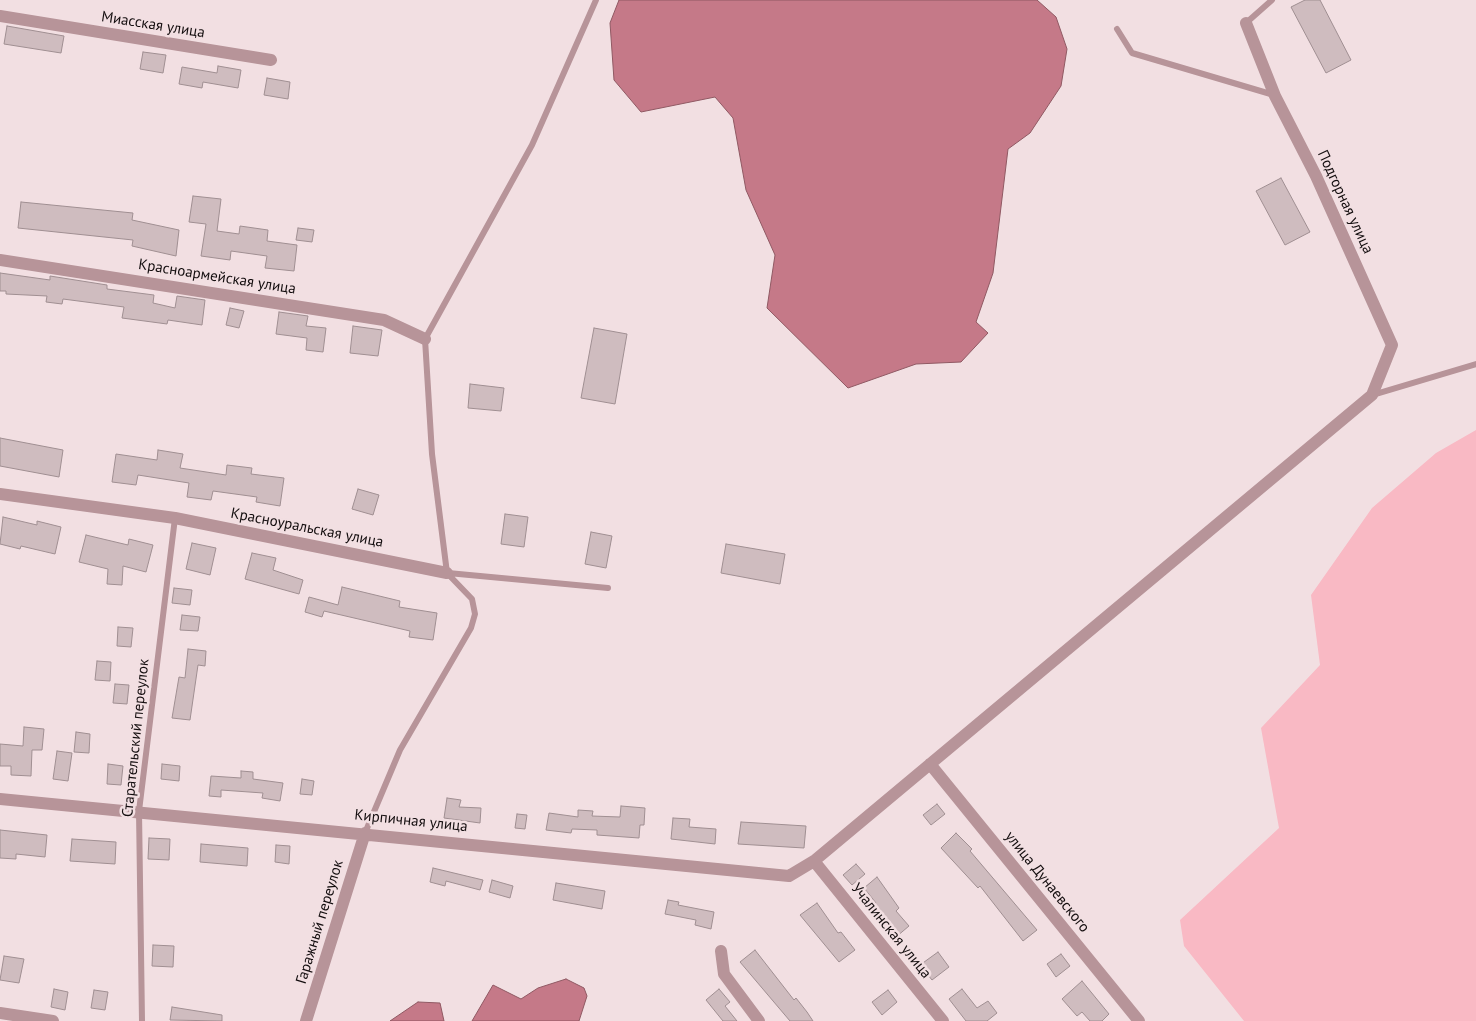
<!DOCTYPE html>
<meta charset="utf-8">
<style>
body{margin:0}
canvas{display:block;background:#f2dfe2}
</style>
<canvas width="1476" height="1021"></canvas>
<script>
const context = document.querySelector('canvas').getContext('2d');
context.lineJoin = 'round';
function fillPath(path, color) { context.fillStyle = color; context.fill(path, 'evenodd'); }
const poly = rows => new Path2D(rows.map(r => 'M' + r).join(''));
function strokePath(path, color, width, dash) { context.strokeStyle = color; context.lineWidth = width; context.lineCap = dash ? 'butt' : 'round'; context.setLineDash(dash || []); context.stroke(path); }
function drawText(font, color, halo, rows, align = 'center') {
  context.font = font + ' "PT Sans",sans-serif'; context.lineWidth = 5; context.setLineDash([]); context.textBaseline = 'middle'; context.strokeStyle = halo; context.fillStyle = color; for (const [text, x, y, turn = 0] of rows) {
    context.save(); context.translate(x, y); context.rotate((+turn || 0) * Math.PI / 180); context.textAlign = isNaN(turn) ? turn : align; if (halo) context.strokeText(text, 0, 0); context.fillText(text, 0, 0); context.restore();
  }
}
fillPath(poly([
 [1476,430,1476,1021,1244,1021,1184,946,1180,920,1279,828,1261,728,1320,665,1311,595,1372,508,1436,453]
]), '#f9b9c4');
const water = poly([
 [619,0,1037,0,1056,17,1067,49,1061,86,1030,133,1008,149,993,273,976,322,988,333,961,362,916,364,848,388,767,308,775,255,746,190,733,118,715,97,641,112,614,80,610,23,619,0],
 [566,979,584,988,587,996,579,1021,472,1021,493,985,521,999,538,988,566,979],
 [418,1002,440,1003,444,1021,390,1021,418,1002]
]);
fillPath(water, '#c57988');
strokePath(water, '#905963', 1);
const building = poly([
 [1305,0,1320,0,1351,60,1326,73,1291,7,1305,0],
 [7,26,64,36,61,53,4,44,7,26],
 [143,52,166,55,163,73,140,69,143,52],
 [218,66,241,70,238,88,203,82,202,88,179,84,182,67,217,73,218,66],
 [267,78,290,82,288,99,264,95,267,78],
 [1281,178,1310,232,1285,245,1256,191,1281,178],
 [193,196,221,199,217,231,239,234,240,226,268,230,267,241,297,245,294,271,265,268,267,256,231,251,230,260,201,256,206,224,189,222,193,196],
 [21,202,133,213,132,220,179,230,176,256,132,246,133,240,18,228,21,202],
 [298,228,314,230,312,242,296,240,298,228],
 [0,273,50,280,50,276,107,285,107,289,154,295,153,303,175,308,177,296,205,300,202,325,168,320,167,324,122,318,124,307,63,299,62,304,46,302,47,296,6,294,6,291,0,291,0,273],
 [230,308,244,311,239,328,226,325,230,308],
 [279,312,308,316,306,326,326,328,323,352,306,350,307,338,276,334,279,312],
 [353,326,382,330,378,356,350,353,353,326],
 [594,328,627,334,615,404,581,398,594,328],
 [470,384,504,388,501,411,468,408,470,384],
 [0,438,63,450,59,477,0,466,0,438],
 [158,450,183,454,180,468,226,475,227,465,252,468,251,474,284,478,280,506,256,502,257,497,213,491,211,500,187,497,189,483,138,475,136,485,112,482,116,454,157,460,158,450],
 [358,489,379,495,373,515,352,509,358,489],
 [505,514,528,517,524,547,501,544,505,514],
 [3,517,37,525,37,521,61,527,55,554,21,546,20,549,0,544,3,517],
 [591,532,612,536,606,568,585,564,591,532],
 [86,535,128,545,129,539,153,545,146,572,123,566,122,585,107,584,108,569,79,562,86,535],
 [192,543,216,548,210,575,186,569,192,543],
 [726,544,785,554,780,584,721,573,726,544],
 [252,553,276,558,273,570,303,580,299,594,245,579,252,553],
 [342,587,400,601,399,607,437,613,433,640,409,637,410,631,324,611,322,617,305,612,309,597,338,605,342,587],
 [174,588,192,590,190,605,172,603,174,588],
 [182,615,200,617,198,631,180,630,182,615],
 [118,627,133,628,131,647,117,646,118,627],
 [188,649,206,651,205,666,198,665,190,720,172,718,179,677,185,678,188,649],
 [97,661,111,662,110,681,95,680,97,661],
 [115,684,129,685,127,704,113,703,115,684],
 [24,727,44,729,42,750,32,750,31,776,11,775,11,766,0,766,0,744,23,746,24,727],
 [76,732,90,734,89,753,74,752,76,732],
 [57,751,72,753,68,781,53,779,57,751],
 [108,764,123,766,121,785,107,784,108,764],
 [162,764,180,766,179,781,161,779,162,764],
 [241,771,253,772,253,779,283,783,280,801,262,798,263,793,221,790,221,797,209,796,211,776,241,778,241,771],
 [302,779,314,781,312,795,300,794,302,779],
 [447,798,461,800,459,807,481,808,480,823,444,818,447,798],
 [937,804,945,814,931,825,923,815,937,804],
 [621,806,645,808,644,825,640,825,639,838,597,835,597,830,572,829,571,833,546,830,549,813,578,817,578,810,593,811,592,816,620,817,621,806],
 [517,814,527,815,525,829,515,828,517,814],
 [673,818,690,819,689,827,716,829,715,844,671,839,673,818],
 [741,822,806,826,804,848,738,844,741,822],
 [0,830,47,835,45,857,16,854,16,859,0,858,0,830],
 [956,833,972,849,970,851,1037,930,1023,941,980,886,978,888,941,848,956,833],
 [149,838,170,839,169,860,148,859,149,838],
 [72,839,116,842,115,864,70,861,72,839],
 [201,844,248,848,247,866,200,862,201,844],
 [276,845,290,846,289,864,275,862,276,845],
 [856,864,865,874,852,885,843,875,856,864],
 [433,868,483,880,480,890,446,881,445,886,430,882,433,868],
 [877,877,899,908,896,911,909,926,896,937,872,906,876,903,864,888,877,877],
 [492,880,513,886,510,898,489,892,492,880],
 [556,883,605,891,602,909,553,900,556,883],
 [668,900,679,902,678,905,714,912,711,929,695,925,696,920,665,914,668,900],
 [817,903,838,933,841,932,855,950,839,962,800,915,817,903],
 [153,945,174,946,173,967,152,966,153,945],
 [755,950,794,1000,796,998,807,1012,813,1021,790,1021,740,962,755,950],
 [938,952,949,967,932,980,920,965,938,952],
 [1061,954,1070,966,1056,977,1047,964,1061,954],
 [4,956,24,959,19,983,0,980,4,956],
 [1082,981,1109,1014,1102,1021,1090,1021,1082,1012,1077,1016,1062,999,1082,981],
 [54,989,68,992,65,1010,51,1007,54,989],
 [719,989,730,1002,725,1006,737,1021,723,1021,706,1000,719,989],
 [962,989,977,1008,988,1001,997,1013,987,1021,966,1021,949,999,962,989],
 [94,990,108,992,105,1010,91,1008,94,990],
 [888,990,897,1002,882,1015,872,1002,888,990],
 [172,1007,222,1015,222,1021,170,1020,172,1007]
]);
fillPath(building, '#cfbcbf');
strokePath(building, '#a08f92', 1);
strokePath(poly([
 [1246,23,1272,0],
 [1117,29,1132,53,1274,95],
 [1372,395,1476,364],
 [448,573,608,588],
 [365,833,400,750,471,628,475,614,472,599,447,573,432,454,425,339,532,145,596,0],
 [142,1021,139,811,175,518]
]), '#b79499', 6);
strokePath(poly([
 [0,16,271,60],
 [0,260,384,320,425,339],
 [0,494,175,518,447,573],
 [930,764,1139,1021],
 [0,799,789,876,814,861,1372,395,1392,345,1316,176,1275,96,1246,23],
 [814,861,943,1021],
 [721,951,724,974,759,1021],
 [0,1013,53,1021],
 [306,1021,365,833]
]), '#b79499', 12);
drawText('15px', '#130d0e', '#f2dfe2', [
 ["Миасская улица",153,25,9],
 ["Подгорная улица",1345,202,65],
 ["Красноармейская улица",217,277,9],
 ["Красноуральская улица",307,528,11],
 ["Старательский переулок",136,738,-84],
 ["Кирпичная улица",411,821,6],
 ["улица Дунаевского",1047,882,51],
 ["Гаражный переулок",320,922,-73],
 ["Учалинская улица",891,931,51]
]);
</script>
